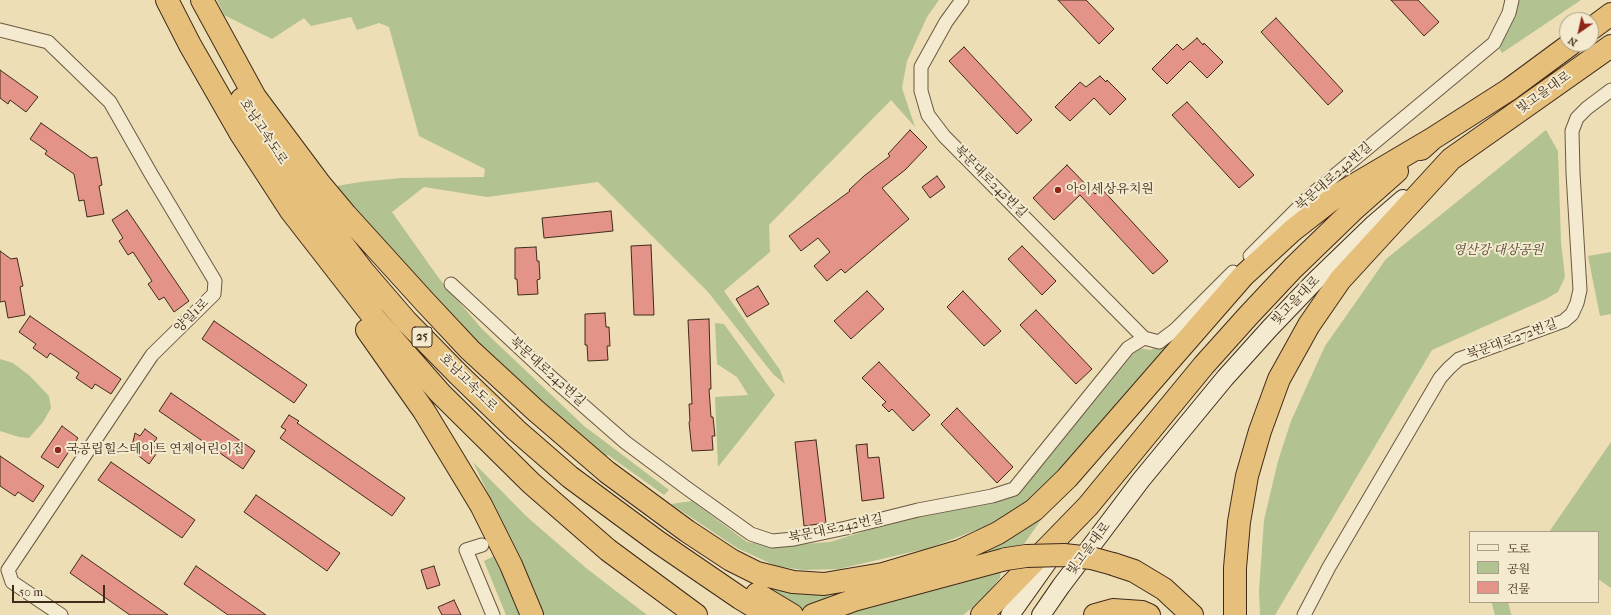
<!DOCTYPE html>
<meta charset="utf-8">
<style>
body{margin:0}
#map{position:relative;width:1611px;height:615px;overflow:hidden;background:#eddeb5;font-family:"IM FELL French Canon","Noto Serif KR",serif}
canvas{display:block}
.legend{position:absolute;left:1469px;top:531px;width:130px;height:72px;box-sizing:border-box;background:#f3eacf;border:1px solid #ab9e87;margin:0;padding:5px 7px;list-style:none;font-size:12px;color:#402b1b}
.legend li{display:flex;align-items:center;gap:8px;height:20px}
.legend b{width:20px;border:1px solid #ab9e87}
.north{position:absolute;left:1559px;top:12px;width:40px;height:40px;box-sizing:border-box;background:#f3eacf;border:1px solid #ab9e87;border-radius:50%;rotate:214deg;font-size:11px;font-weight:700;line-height:16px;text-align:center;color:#402b1b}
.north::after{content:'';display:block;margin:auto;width:14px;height:18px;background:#8f2418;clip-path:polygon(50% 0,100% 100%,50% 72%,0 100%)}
.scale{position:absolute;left:12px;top:585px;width:93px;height:18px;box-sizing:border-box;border:2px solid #402b1b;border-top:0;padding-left:5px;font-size:12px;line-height:14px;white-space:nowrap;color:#402b1b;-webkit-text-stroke:3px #f3eacf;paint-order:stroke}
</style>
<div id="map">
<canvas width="1611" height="615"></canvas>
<ul class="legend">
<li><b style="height:5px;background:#f3eacf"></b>도로</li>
<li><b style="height:11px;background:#b3c291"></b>공원</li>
<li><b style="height:11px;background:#e39387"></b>건물</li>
</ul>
<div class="north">N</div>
<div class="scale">50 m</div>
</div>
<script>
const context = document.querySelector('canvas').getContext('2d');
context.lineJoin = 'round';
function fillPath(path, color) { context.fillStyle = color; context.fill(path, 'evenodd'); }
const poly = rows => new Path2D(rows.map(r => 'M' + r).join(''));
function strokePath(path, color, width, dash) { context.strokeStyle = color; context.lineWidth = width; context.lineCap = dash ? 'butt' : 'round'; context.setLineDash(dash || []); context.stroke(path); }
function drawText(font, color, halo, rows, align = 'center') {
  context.font = font + ' "IM FELL French Canon","Noto Serif KR",serif'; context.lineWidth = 4; context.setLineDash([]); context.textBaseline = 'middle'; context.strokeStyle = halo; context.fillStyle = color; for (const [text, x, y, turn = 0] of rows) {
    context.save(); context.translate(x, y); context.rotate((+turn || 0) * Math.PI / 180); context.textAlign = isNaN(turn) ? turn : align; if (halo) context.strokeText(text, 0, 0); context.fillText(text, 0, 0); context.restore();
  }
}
fillPath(poly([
 [217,0,939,0,927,17,907,61,902,88,915,127,891,100,769,225,770,252,724,291,780,370,785,384,773,374,708,292,598,182,487,197,424,187,392,212,438,277,482,329,584,426,669,490,664,495,608,455,602,459,473,344,331,187,360,182,401,178,484,177,485,169,419,136,389,27,379,23,357,30,351,17,311,26,304,18,272,39,224,15],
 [1518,0,1581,0,1502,53,1498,46],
 [1546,130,1558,151,1561,242,1565,277,1558,292,1546,299,1432,350,1275,615,1260,615,1259,591,1264,520,1278,461,1291,421,1325,346,1386,259],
 [1611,252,1611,314,1600,316,1588,256],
 [715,323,724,324,775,395,718,467,715,397,748,395,737,377,717,364],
 [1161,344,1169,348,1037,497,1005,519,929,548,839,569,803,570,776,566,737,548,671,504,692,501,747,542,777,546,830,542,920,514,1018,495,1138,348,1151,350],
 [0,359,13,363,30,376,49,396,51,408,43,422,29,438,19,437,0,431],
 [1611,442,1611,588,1598,579,1598,532,1549,532],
 [473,462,526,516,586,568,647,615,543,615,535,591],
 [1043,517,1024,544,967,556,1032,518],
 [494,556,520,615,506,615,484,561],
 [1001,570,1000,578,981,601,963,615,842,615,868,605],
 [754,579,844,589,803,609],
 [1493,602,1508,602,1511,614,1513,615,1495,615,1492,604]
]), '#b3c291');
const building = poly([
 [1058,0,1086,0,1114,29,1099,44,1058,0],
 [1391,0,1418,0,1439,22,1424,36,1391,0],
 [1276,18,1343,91,1328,105,1261,32,1276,18],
 [1197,38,1203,45,1204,43,1223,62,1207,78,1190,61,1167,84,1152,69,1177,44,1183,50,1197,38],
 [964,47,1032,120,1017,134,949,61,964,47],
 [0,70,38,97,26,112,10,100,8,104,0,98,0,70],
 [1100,76,1106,82,1107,80,1126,99,1110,115,1094,98,1070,121,1055,107,1080,82,1086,87,1100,76],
 [1187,102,1254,175,1239,188,1172,115,1187,102],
 [41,123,91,158,97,157,102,185,99,186,104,214,87,217,84,200,79,201,74,174,45,154,47,151,30,139,41,123],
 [910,130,927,147,905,170,882,188,909,219,845,273,841,269,827,281,814,266,830,252,818,238,801,251,789,236,850,191,849,190,864,176,890,156,888,154,910,130],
 [1067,165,1095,194,1101,188,1168,261,1153,274,1080,195,1054,220,1033,198,1067,165],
 [937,176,945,187,930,198,922,187,937,176],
 [127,210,189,301,174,312,164,297,159,300,148,284,152,281,133,252,128,255,119,241,123,238,112,220,127,210],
 [611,211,613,231,544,238,542,218,611,211],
 [651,245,654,315,634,315,631,246,651,245],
 [1022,246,1056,281,1042,295,1008,259,1022,246],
 [536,247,537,261,539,261,540,279,537,280,538,294,518,295,517,279,515,279,515,248,536,247],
 [0,251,11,259,17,258,23,286,20,287,25,315,8,318,5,301,0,302,0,251],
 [758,286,769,304,747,317,736,299,758,286],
 [867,291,884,309,851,339,834,321,867,291],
 [963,291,1001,331,984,346,947,307,963,291],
 [1036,310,1092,369,1076,384,1020,325,1036,310],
 [605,313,606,327,609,327,610,346,607,346,608,360,588,361,587,345,585,345,585,314,605,313],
 [30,316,121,379,111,394,95,384,92,389,76,378,79,373,50,353,47,358,33,348,36,344,19,332,30,316],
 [709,319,711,389,709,389,711,417,713,417,715,436,712,436,713,450,692,451,689,422,690,421,689,404,692,404,688,320,709,319],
 [214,321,307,385,294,403,202,339,214,321],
 [879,362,930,415,913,431,892,409,889,412,882,405,886,402,862,378,879,362],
 [171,393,255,451,243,469,159,411,171,393],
 [957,408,1013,467,997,483,941,424,957,408],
 [289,415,299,421,297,423,405,498,392,516,280,438,286,430,281,427,289,415],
 [62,426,78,438,58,468,41,457,62,426],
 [145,429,157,438,152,445,159,450,149,464,135,453,137,450,132,446,135,433,140,436,145,429],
 [816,440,826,523,804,526,795,442,816,440],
 [867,444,868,458,879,457,884,498,862,501,856,445,867,444],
 [0,456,44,486,33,502,18,492,15,496,0,486,0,456],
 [111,462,195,520,182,538,98,480,111,462],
 [256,495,340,553,327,571,244,512,256,495],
 [82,555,168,615,130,615,70,573,82,555],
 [196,566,266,615,228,615,184,584,196,566],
 [434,566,440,585,427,589,421,570,434,566],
 [454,600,461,615,442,615,438,607,454,600]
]);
fillPath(building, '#e39387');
strokePath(building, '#402b1b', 1);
const street = poly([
 [962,0,946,22,921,67,921,91,928,115,944,136,1144,338,1159,342,1175,330,1233,272],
 [0,30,48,42,110,102,151,174,215,281,214,294,152,355,8,570,12,582,61,615],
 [1250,256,1310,196,1494,43,1509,13,1512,0],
 [451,284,553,379,625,442,688,489,751,534,772,541,794,539,846,528,918,510,992,496,1014,489,1128,348,1144,338],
 [482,545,466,550,493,615],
 [1304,615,1329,567,1440,378,1449,368,1459,359,1564,321,1572,314,1577,303,1580,290,1573,173,1572,131,1577,118,1587,108,1611,90]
]);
const secondary = poly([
 [1010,615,1059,546],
 [1041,615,1061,586,1141,480,1225,378,1270,328,1315,281,1374,224,1403,199]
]);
const highway = poly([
 [167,0,190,45,241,134,291,211,375,319,440,393,531,483,608,550,696,615],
 [202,0,255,97,320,184,346,215,425,302,470,350,535,410,607,472,687,531,731,560,757,573,793,582,824,584,883,574,960,551,998,533,1034,510,1067,478,1243,276,1293,230,1339,194,1432,139],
 [1591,29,1611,14],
 [242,99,258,127,305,195,363,271,407,322,459,375,516,430,570,477,658,542,740,598,768,615],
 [1421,149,1432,139,1510,89,1571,44],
 [367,330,424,411,481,505,511,565,532,615],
 [1113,564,1134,571,1164,589,1192,615],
 [757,594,792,615],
 [813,615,854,600,1006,559],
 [982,615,1088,506,1204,365,1248,316,1293,268,1353,210,1397,171],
 [1095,615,1113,610,1142,612,1149,615],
 [1235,615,1235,568,1239,522,1247,476,1260,431,1279,379,1309,325,1340,280,1451,159,1611,46]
]);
strokePath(street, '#6b5842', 15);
strokePath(secondary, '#402b1b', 20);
strokePath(highway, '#402b1b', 24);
strokePath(street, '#f3eacf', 13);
strokePath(secondary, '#f3eacf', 18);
strokePath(highway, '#e6bf7a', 22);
const highwayBridge = poly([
 [1006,559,1026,556,1064,555,1091,558,1113,564]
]);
strokePath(highwayBridge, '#402b1b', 24, []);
strokePath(highwayBridge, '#e6bf7a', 22);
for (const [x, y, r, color] of [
 [1058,190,4,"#8f2418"],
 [58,450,4,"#8f2418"]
]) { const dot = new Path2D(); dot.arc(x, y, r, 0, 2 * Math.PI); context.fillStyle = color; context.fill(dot); strokePath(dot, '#f3eacf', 1.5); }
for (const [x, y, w] of [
 [422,337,20]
]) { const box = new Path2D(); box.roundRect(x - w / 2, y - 10, w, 20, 3); context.fillStyle = '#f3eacf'; context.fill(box); strokePath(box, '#402b1b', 1); }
drawText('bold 12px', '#402b1b', null, [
 ["25",422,337]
]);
drawText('13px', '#402b1b', '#f3eacf', [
 ["빛고을대로",1544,93,-35],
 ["호남고속도로",263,132,57],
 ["북문대로242번길",1334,177,-41],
 ["북문대로242번길",990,182,45],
 ["빛고을대로",1296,301,-46],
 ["양일1로",192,316,-45],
 ["북문대로272번길",1512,340,-20],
 ["북문대로242번길",547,372,42],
 ["호남고속도로",468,383,45],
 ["북문대로242번길",836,529,-12],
 ["빛고을대로",1089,549,-53]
]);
drawText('13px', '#402b1b', '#f3eacf', [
 ["아이세상유치원",1066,190],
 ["국공립힐스테이트 연제어린이집",66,450]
], 'left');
drawText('italic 13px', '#574933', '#f3eacf', [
 ["영산강 대상공원",1498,251]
]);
</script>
